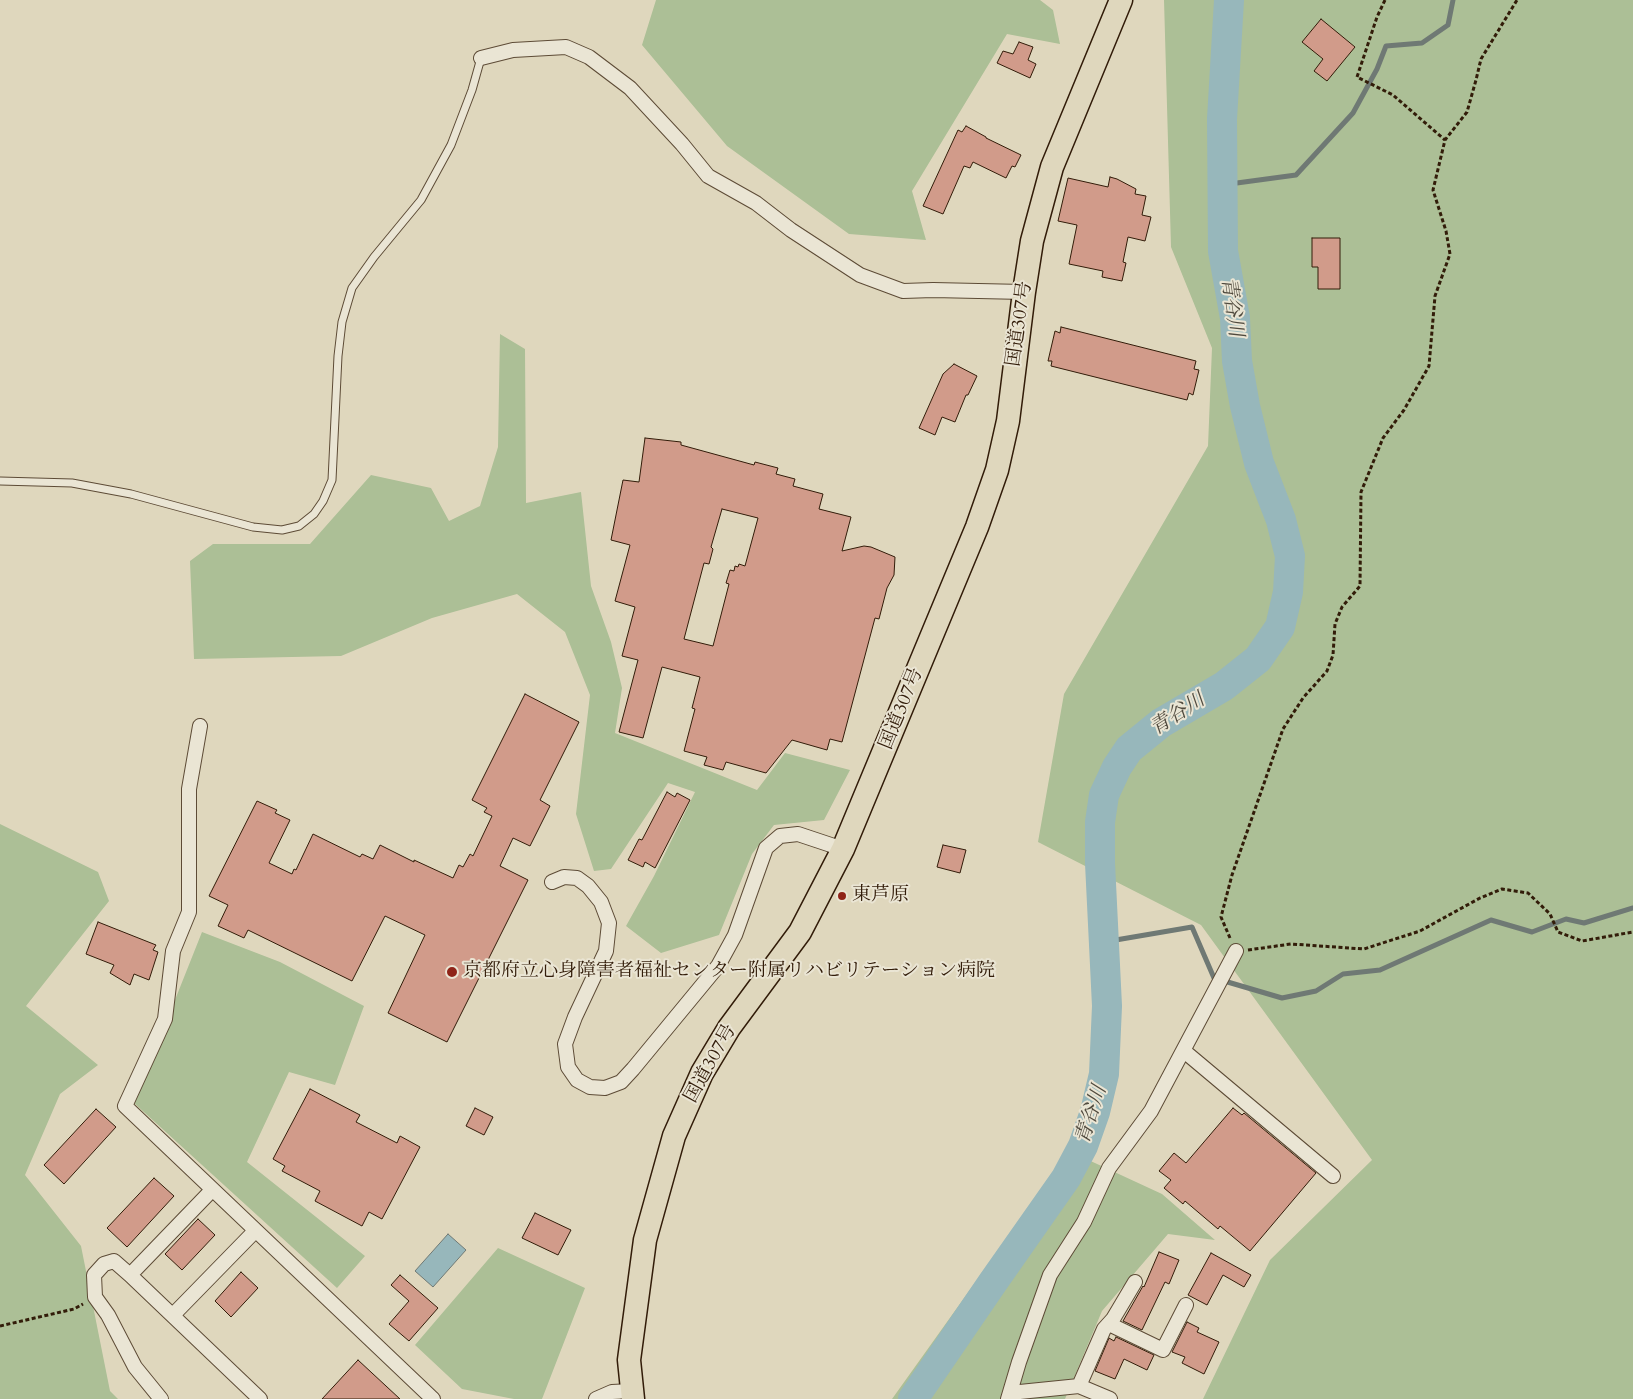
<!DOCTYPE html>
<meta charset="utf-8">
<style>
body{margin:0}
canvas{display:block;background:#dfd7bd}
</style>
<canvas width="1633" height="1399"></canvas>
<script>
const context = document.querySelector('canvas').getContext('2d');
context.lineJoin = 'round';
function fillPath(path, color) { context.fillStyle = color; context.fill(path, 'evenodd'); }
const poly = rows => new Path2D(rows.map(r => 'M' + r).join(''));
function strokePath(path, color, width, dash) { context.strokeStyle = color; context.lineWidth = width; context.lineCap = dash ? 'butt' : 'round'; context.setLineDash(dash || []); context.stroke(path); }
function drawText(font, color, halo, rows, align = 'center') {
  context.font = font + ' Cardo,"Noto Serif JP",serif'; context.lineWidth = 4; context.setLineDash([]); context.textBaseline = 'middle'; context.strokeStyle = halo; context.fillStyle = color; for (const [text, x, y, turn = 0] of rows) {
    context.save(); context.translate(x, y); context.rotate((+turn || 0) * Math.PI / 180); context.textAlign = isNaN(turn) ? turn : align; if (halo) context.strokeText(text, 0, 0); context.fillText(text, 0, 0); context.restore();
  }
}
fillPath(poly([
 [656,0,1040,0,1053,10,1060,44,1007,34,912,191,926,240,849,234,727,146,642,45],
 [1164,0,1633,0,1633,1399,1203,1399,1270,1260,1372,1160,1201,925,1038,842,1064,694,1208,446,1212,348,1171,247],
 [500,334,525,349,526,503,581,492,591,586,611,642,622,688,615,733,757,790,785,753,850,770,824,820,774,825,752,854,719,935,661,953,626,926,654,876,695,792,668,783,611,869,594,871,576,814,590,695,565,632,517,594,432,618,341,656,194,659,190,561,213,544,310,544,371,475,431,488,449,521,480,506,498,447],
 [0,824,98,872,109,901,26,1006,98,1065,60,1094,25,1175,81,1246,110,1391,118,1399,0,1399],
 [202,932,280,962,364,1006,335,1085,289,1072,247,1162,365,1256,337,1288,134,1103],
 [1069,1151,1162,1194,1215,1240,1168,1234,1102,1311,1065,1399,892,1399],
 [498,1248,585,1288,542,1399,514,1399,462,1389,415,1345]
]), '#acbf96');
const water = poly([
 [448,1234,466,1250,433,1287,415,1271,448,1234]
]);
fillPath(water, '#97b7bb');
strokePath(water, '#6f7974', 1);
strokePath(poly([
 [1222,185,1296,175,1353,113,1377,69,1386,46,1422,43,1448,25,1453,0],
 [1104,942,1192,927,1214,978,1282,998,1316,991,1343,974,1380,970,1491,920,1532,932,1566,919,1584,923,1633,908]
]), '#6f7974', 5);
strokePath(poly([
 [913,1399,993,1282,1066,1178,1083,1146,1095,1112,1104,1074,1107,1006,1100,863,1100,822,1104,795,1117,767,1129,749,1161,723,1224,686,1258,659,1280,627,1288,592,1290,556,1281,520,1259,463,1245,406,1237,361,1235,318,1223,251,1222,119,1229,0]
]), '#97b7bb', 30);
const building = poly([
 [1321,19,1355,47,1327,81,1314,71,1323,59,1302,42,1321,19],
 [1019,42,1033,47,1028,60,1036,64,1030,78,997,63,1003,51,1013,54,1019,42],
 [966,126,986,137,986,138,1021,155,1015,167,1012,166,1006,178,973,162,970,168,964,166,943,214,923,206,958,130,962,132,966,126],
 [1110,177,1117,179,1136,189,1135,194,1146,196,1142,215,1151,217,1145,241,1128,237,1123,262,1126,263,1122,281,1102,277,1103,271,1069,264,1077,225,1058,221,1068,178,1108,187,1110,177],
 [1312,238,1340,238,1340,289,1318,289,1318,267,1312,267,1312,238],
 [1061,327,1196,361,1194,369,1199,370,1193,395,1189,393,1187,400,1051,366,1052,361,1048,361,1055,331,1060,333,1061,327],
 [954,364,977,376,968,395,966,395,955,422,942,417,935,435,919,428,943,374,954,364],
 [645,438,681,442,681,445,754,465,755,462,778,468,776,474,795,479,793,486,823,494,819,509,851,517,842,551,864,546,871,547,895,557,894,575,887,588,879,619,875,618,842,742,830,739,827,750,792,740,766,773,726,762,723,770,704,765,707,757,684,751,695,709,692,708,700,677,662,667,643,738,619,732,638,660,622,656,635,607,615,601,630,545,611,540,623,480,639,482,645,438],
 [722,509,758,518,745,566,739,564,738,567,735,566,734,571,730,570,726,583,729,584,713,646,684,639,704,563,709,564,713,549,711,547,722,509],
 [525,694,579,722,540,800,550,806,530,846,513,838,500,866,528,880,447,1042,388,1013,425,935,385,916,352,981,248,930,244,938,218,926,228,905,209,896,257,801,277,810,275,813,290,820,269,863,292,874,294,869,296,870,313,834,360,857,362,854,373,859,380,845,414,862,414,860,453,878,459,865,463,867,470,854,473,856,492,816,484,812,487,808,472,800,525,694],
 [667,792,675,797,677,793,690,800,655,868,645,862,643,867,628,860,639,839,642,840,667,792],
 [943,845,966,850,960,873,937,867,943,845],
 [98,922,156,945,153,950,158,952,149,980,134,974,130,985,110,973,114,965,86,954,98,922],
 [310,1089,360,1115,356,1122,397,1143,400,1136,420,1147,382,1219,369,1212,362,1226,315,1201,320,1191,282,1171,285,1166,273,1159,310,1089],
 [475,1108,493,1117,484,1135,466,1126,475,1108],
 [1233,1108,1242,1115,1244,1113,1316,1173,1250,1251,1220,1226,1218,1229,1185,1201,1183,1204,1164,1188,1171,1180,1159,1171,1174,1153,1186,1163,1233,1108],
 [96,1109,116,1127,64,1184,44,1165,96,1109],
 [154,1178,174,1196,127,1247,107,1228,154,1178],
 [535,1213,571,1230,558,1255,522,1238,535,1213],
 [198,1219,215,1235,182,1270,165,1254,198,1219],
 [1159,1252,1179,1260,1169,1284,1165,1282,1142,1330,1123,1321,1143,1286,1144,1287,1159,1252],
 [1211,1253,1251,1275,1244,1287,1223,1275,1207,1305,1188,1295,1211,1253],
 [241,1272,258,1288,231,1317,215,1301,241,1272],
 [400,1275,438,1308,409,1341,389,1324,409,1301,391,1285,400,1275],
 [1187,1322,1199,1328,1197,1332,1219,1342,1204,1374,1182,1363,1185,1357,1172,1352,1187,1322],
 [1116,1337,1154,1355,1147,1370,1124,1359,1115,1379,1095,1371,1109,1338,1114,1341,1116,1337],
 [358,1360,400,1399,322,1399,358,1360]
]);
fillPath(building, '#d19b8a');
strokePath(building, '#321c09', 1);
const service = poly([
 [0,481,72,483,131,494,253,527,282,530,299,526,314,514,323,501,332,480,338,356,342,322,352,288,374,257,421,200,451,145,472,90,481,58]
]);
const minor = poly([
 [481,58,513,50,566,47,589,57,630,88,682,144,708,176,756,203,791,230,860,275,903,291,933,290,1024,292],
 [200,726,189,789,189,912,173,951,165,1019,125,1106,433,1399],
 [552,882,564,877,577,878,588,886,601,902,609,923,606,951,575,1017,565,1044,568,1067,577,1080,590,1087,605,1088,621,1082,633,1069,718,966,735,935,766,848,780,836,798,834,843,849],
 [1184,1051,1333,1176],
 [130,1275,212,1190],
 [173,1315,255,1231],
 [1109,1324,1163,1350,1186,1305],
 [1079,1386,1104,1329,1113,1319,1135,1282],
 [1010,1393,1079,1386,1110,1399],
 [161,1399,135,1367,108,1315,95,1297,94,1275,104,1264,114,1261,130,1275,260,1399],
 [596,1399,612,1392,631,1391],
 [1008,1399,1019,1362,1050,1275,1084,1222,1109,1168,1151,1111,1236,951]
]);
const trunk = poly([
 [633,1399,629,1360,645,1240,674,1136,702,1073,729,1028,800,932,843,849,977,527,997,470,1008,421,1024,292,1032,241,1052,167,1121,0]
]);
strokePath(service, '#5d4b36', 9);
strokePath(minor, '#5d4b36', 16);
strokePath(trunk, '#321c09', 25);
strokePath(poly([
 [1385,0,1377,17,1357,77,1393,95,1445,140],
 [1230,938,1221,917,1232,875,1283,729,1303,698,1327,671,1333,655,1335,624,1342,607,1360,586,1361,492,1383,438,1404,410,1429,366,1435,296,1450,254,1446,231,1433,190,1445,140,1467,112,1476,80,1481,59,1517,0],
 [1248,950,1291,944,1364,949,1420,931,1480,898,1502,889,1528,893,1550,914,1558,932,1582,941,1633,932],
 [0,1326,74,1309,83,1304]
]), '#321c09', 3, [4, 2.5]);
strokePath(service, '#eae5d4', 7);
strokePath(minor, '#eae5d4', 14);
strokePath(trunk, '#dfd7bd', 22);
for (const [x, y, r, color] of [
 [842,896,5,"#8f2418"],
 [452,972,6,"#8f2418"]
]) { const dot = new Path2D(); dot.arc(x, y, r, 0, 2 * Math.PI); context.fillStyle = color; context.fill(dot); strokePath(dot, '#eae5d4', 2); }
drawText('19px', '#321c09', '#eae5d4', [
 ["国道307号",1020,324,-82],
 ["国道307号",902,709,-68],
 ["国道307号",711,1064,-61]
]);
drawText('19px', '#321c09', '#eae5d4', [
 ["東芦原",852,896],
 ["京都府立心身障害者福祉センター附属リハビリテーション病院",463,972]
], 'left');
drawText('italic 20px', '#504a3e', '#eae5d4', [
 ["青谷川",1231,307,82],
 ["青谷川",1178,715,-33],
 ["青谷川",1092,1115,-72]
]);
</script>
